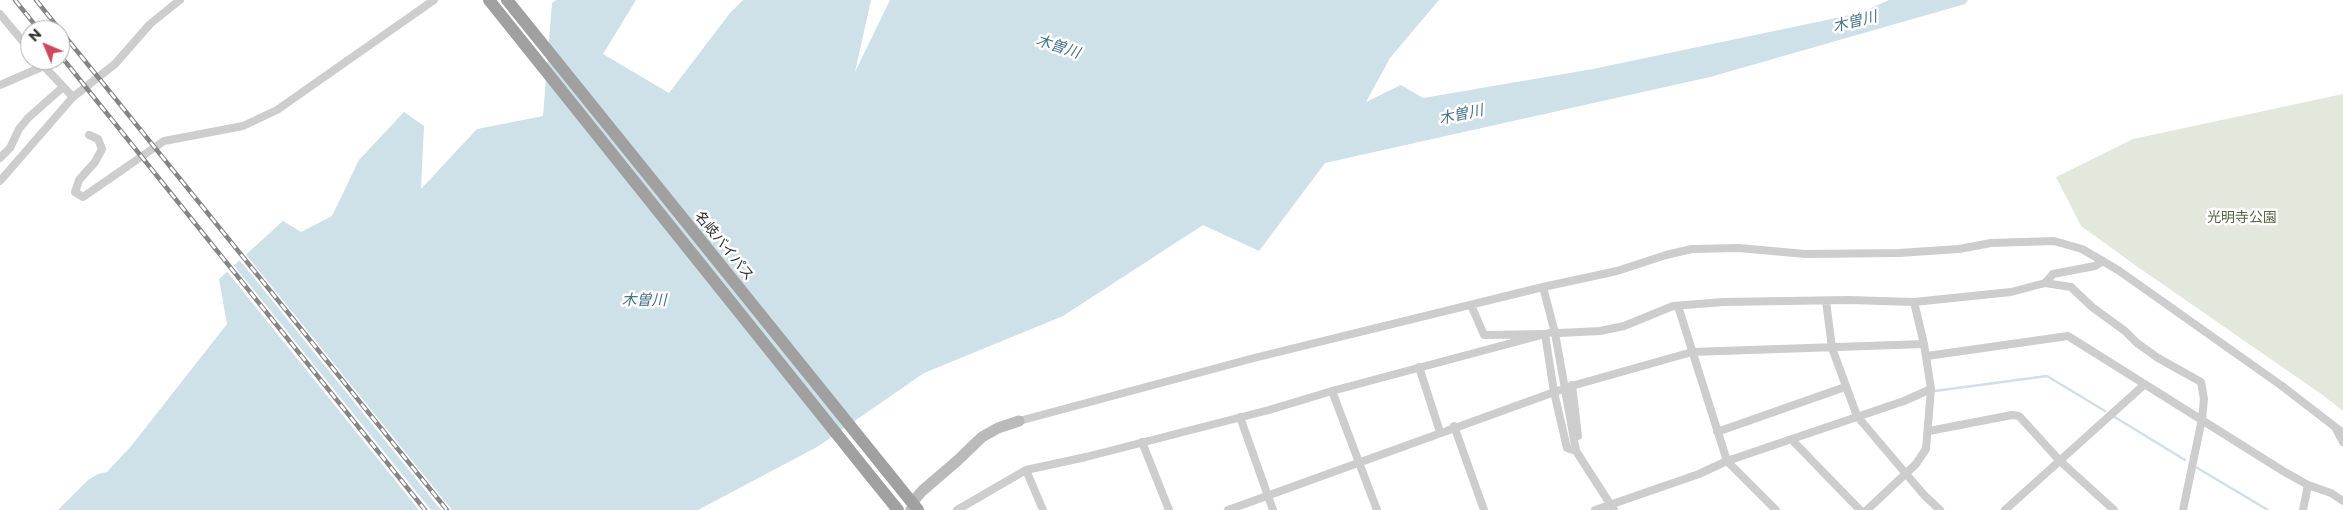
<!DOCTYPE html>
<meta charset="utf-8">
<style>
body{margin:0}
#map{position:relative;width:2343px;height:510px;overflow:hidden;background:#fff;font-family:Montserrat,sans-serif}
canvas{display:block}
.north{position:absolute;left:20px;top:20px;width:50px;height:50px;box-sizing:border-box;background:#fff;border:1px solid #acacac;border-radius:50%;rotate:315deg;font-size:14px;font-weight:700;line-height:20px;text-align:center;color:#303030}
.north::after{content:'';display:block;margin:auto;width:18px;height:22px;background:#cf495c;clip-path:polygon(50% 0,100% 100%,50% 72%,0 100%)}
</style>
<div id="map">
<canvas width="2343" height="510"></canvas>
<div class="north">N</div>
</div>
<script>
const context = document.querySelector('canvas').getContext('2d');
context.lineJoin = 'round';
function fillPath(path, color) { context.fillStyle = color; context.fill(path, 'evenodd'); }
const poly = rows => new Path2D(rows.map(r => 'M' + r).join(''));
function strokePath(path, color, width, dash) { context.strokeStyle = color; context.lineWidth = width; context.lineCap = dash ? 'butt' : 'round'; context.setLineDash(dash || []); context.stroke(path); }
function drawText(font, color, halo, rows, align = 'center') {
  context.font = font + ' Montserrat,"Noto Sans JP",sans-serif'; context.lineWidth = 5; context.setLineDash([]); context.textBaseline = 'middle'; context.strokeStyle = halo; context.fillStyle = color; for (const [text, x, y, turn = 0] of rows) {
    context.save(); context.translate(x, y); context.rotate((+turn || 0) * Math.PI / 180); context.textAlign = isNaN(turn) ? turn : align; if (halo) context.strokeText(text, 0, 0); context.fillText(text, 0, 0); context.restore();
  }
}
fillPath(poly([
 [2343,94,2343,411,2324,396,2135,265,2081,226,2056,177,2133,139]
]), '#e3e8dd');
fillPath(poly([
 [556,0,636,0,603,54,669,93,730,13,743,0,871,0,855,72,890,0,1439,0,1390,58,1366,102,1401,85,1423,98,1593,69,1860,13,1889,0,1968,0,1965,4,1710,77,1325,163,1259,251,1203,225,1063,316,924,373,817,447,698,510,58,510,88,480,98,474,107,472,132,445,227,324,219,279,283,221,301,232,332,216,359,160,404,112,424,126,421,189,477,129,543,116,552,3]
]), '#cee0e8');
fillPath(poly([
 [244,252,452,510,441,510,238,258],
 [232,263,431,510,419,510,225,269]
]), '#fff');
strokePath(poly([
 [1935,391,2047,376,2105,411],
 [2113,416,2185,460],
 [2194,466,2268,510]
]), '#cee0e8', 2.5);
strokePath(poly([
 [0,14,30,50],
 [38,60,73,97],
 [0,85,44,66],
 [89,135,98,139,102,149,95,162,79,180,75,192,83,197,164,141,243,126,277,110,434,0],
 [0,158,10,148,19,129,28,118,63,87],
 [0,181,73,97,115,64,150,24,180,0],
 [2045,283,2071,287,2092,307,2125,331,2137,343,2158,358,2201,382,2204,399,2202,419,2183,510],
 [1543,287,1555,333,1576,451],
 [1826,301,1832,348,1857,416,1924,495,1940,510],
 [1914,302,1924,344],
 [1471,305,1484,335,1545,334,1554,392,1567,448,1576,451,1614,510],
 [1678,306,1727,461,1776,510],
 [1559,333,1600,331,1624,326,1673,306,1724,302,1849,300,1914,302,2011,292,2045,283,2053,274,2095,266,2103,261],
 [1927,356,2068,336,2283,471,2308,485,2331,493,2343,501],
 [1419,367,1440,432],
 [1572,385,1578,436],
 [1568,387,1692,352,1924,344,1931,389,1926,449,1916,464,1867,510],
 [1332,391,1377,510],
 [1240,417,1273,510],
 [1019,421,1254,358,1543,287,1617,271,1666,255,1692,249,1739,248,1805,254,1899,253,1959,249,1991,243,2054,241,2082,249,2118,270,2282,386,2343,433],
 [1454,426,1484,510],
 [2336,429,2343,442],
 [1929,431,2012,415,2019,416,2060,461,2114,510],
 [1717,432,1845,387],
 [1792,440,1860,510],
 [1142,442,1169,510],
 [1026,470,1043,510],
 [957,510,1026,470,1086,457,1269,410,1332,391,1549,333],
 [1228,510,1560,390],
 [1595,510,1699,474,1727,461,1904,401,1931,389],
 [2005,510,2145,384],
 [2303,510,2308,485]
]), '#cdcdcd', 8);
strokePath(poly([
 [911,510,916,498,922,491,957,461,982,437,998,428,1019,421]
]), '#bababa', 11);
strokePath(poly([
 [489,0,872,478],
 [507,0,885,469]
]), '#a0a0a0', 12);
const rail = poly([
 [15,0,39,30],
 [36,0,60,30],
 [60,30,447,510],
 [60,55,425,510]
]);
strokePath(rail, '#858585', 4.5);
strokePath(rail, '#fff', 2.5, [8]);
strokePath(poly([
 [885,469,918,510],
 [872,478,898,510]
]), '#a0a0a0', 12);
drawText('14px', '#556642', '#fff', [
 ["光明寺公園",2242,218]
]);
drawText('14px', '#303030', '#fff', [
 ["名岐バイパス",724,246,51]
]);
drawText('italic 15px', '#487388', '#fff', [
 ["木曽川",1855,22,-14],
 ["木曽川",1058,47,18],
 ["木曽川",1461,115,-12],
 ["木曽川",644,301]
]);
</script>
